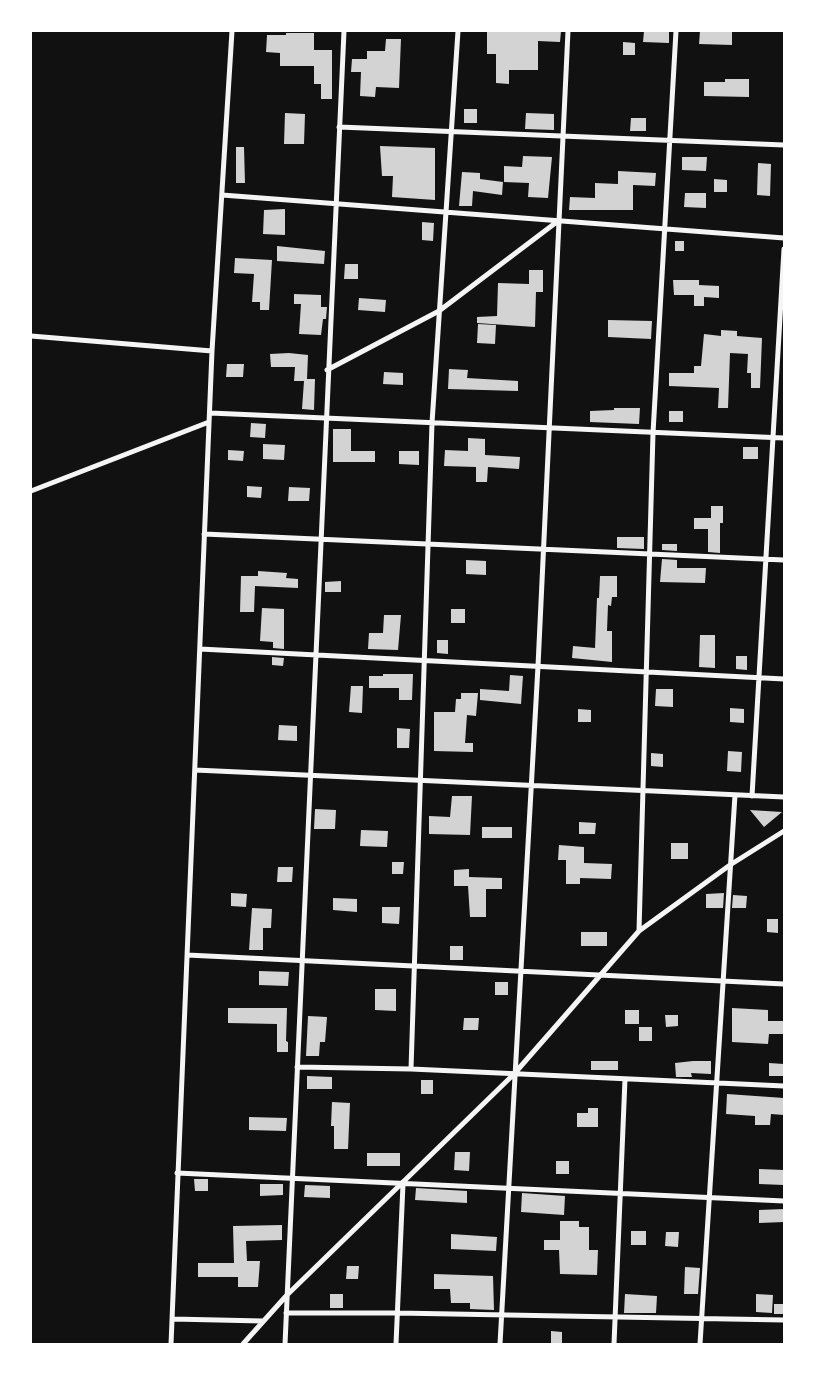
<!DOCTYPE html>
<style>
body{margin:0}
#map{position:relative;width:815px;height:1375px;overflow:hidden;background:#111;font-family:Rubik,sans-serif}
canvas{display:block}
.frame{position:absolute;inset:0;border:32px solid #fff;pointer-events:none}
</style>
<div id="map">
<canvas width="815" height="1375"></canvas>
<div class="frame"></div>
</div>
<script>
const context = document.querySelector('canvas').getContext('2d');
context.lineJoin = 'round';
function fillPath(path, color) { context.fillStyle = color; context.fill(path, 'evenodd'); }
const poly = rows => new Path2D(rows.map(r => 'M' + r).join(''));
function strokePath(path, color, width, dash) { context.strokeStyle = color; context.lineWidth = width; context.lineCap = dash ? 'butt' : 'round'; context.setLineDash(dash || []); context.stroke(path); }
fillPath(poly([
 [487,31,561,31,560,42,538,41,538,70,509,70,509,84,496,83,496,54,487,54],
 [644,31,669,31,669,43,643,42],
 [700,31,732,32,732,45,699,44],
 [286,33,314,33,314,50,332,50,332,99,321,99,321,84,314,84,314,66,280,66,280,53,266,52,267,35,286,35],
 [386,39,401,39,399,88,376,87,375,97,360,96,361,72,351,72,352,59,367,59,367,51,385,51],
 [623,42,635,43,635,55,623,55],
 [725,79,749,79,749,97,704,96,704,82,725,82],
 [464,109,477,109,477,123,464,123],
 [285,113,305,114,304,144,284,144],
 [526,113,554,114,554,130,525,129],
 [631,118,646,118,646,131,630,131],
 [380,146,435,148,435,200,392,197,393,176,382,176],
 [236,147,244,147,245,183,236,183],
 [523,156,552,157,548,198,528,197,529,183,504,182,504,166,522,167],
 [682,157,707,157,706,171,682,170],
 [758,163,771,164,770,196,757,195],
 [618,171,656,173,655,186,633,185,633,210,569,210,570,197,595,198,595,183,618,184],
 [462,172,480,173,480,179,503,182,502,195,473,191,472,206,459,206],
 [714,179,727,180,727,192,714,192],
 [685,193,706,193,706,208,684,207],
 [285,209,285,235,263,234,264,210],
 [422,222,434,223,433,241,422,240],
 [675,241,684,241,684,251,675,251],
 [277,246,325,251,324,264,277,261],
 [235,258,272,260,269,310,260,310,260,302,252,302,254,274,234,273],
 [345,264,358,264,358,279,344,279],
 [529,270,543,270,543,292,536,292,535,327,477,323,477,317,497,316,498,283,529,284],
 [673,280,699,280,699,285,719,286,719,298,704,297,704,306,694,306,694,295,674,295],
 [294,294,321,295,321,307,327,307,326,319,323,319,321,335,299,334,301,304,294,304],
 [359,298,386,300,385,312,358,310],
 [608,320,652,321,651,339,608,337],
 [478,324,496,325,495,344,477,343],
 [721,330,737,331,737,336,762,338,760,388,751,388,751,373,747,373,748,354,730,353,728,408,718,408,719,388,669,386,669,373,694,373,694,366,701,366,704,334,721,336],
 [289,353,308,355,307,379,315,379,314,410,302,409,304,381,294,381,295,367,271,367,270,354],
 [227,364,244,364,243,377,226,377],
 [449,369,468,370,467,378,518,381,518,391,448,389],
 [384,372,403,373,403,385,383,384],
 [614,408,640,408,639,424,590,422,590,411,614,410],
 [669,411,683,411,683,422,669,422],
 [251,423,266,424,265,438,250,437],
 [333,429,351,429,351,451,375,451,375,462,333,462],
 [468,438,485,439,485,455,520,457,519,469,488,467,487,482,476,482,476,467,444,466,445,450,468,451],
 [263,444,285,445,284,460,263,459],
 [743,447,758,447,758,459,743,459],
 [228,450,244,451,243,461,228,460],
 [399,451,419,451,419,465,399,464],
 [247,486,262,487,261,498,247,497],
 [289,487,310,488,309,501,288,501],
 [711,506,723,506,723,523,720,523,720,553,708,552,708,529,694,529,694,518,711,518],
 [617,537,644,537,644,549,617,548],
 [662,544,677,544,677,551,662,550],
 [662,559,677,560,677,568,706,568,705,583,660,582],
 [466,560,486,561,486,575,466,574],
 [258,571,287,573,286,578,298,579,298,588,255,586,254,612,240,612,241,576,258,576],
 [600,576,617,576,617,597,612,597,611,606,608,605,607,631,612,631,612,662,572,658,573,646,595,648,597,598,599,598],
 [341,581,341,592,325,592,325,582],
 [262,608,284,609,284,649,273,648,273,642,260,641],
 [451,609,465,609,465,623,451,623],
 [384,615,401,615,398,650,368,649,369,633,383,633],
 [700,635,715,635,715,668,699,667],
 [437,640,448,640,448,654,437,653],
 [736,656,747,656,747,670,736,669],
 [272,657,284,658,283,666,272,665],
 [383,674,413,674,412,700,399,700,399,688,369,688,369,676,383,676],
 [510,675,523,676,521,704,480,700,480,689,509,691],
 [351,686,363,686,362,713,349,712],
 [656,689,673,689,673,707,655,706],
 [461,693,478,693,476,716,467,715,465,743,473,743,473,752,434,751,434,712,455,712,456,699,461,699],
 [730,708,744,709,744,723,730,722],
 [578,709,591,710,591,722,578,722],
 [279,725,297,726,297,741,278,740],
 [397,728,410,729,409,748,397,748],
 [728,751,742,752,741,772,727,771],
 [651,753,663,754,663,767,651,766],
 [452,796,472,796,470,835,429,834,429,816,450,817],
 [315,809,336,810,335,829,314,829],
 [750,810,782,812,764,827],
 [579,822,596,823,595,834,579,834],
 [482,827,512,827,512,838,482,838],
 [361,830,388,831,387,847,360,846],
 [671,843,688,843,688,859,671,859],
 [559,845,584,847,584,863,612,864,611,879,580,878,580,884,566,884,566,860,558,860],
 [392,862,404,862,403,874,392,874],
 [278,867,293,867,292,882,277,882],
 [469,869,469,877,502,878,502,889,486,889,486,917,470,917,468,886,454,886,454,870],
 [231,893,247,894,246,907,231,906],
 [724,893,723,908,706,908,706,894],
 [733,895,747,896,746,908,732,908],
 [333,898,357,899,357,912,333,910],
 [382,907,400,907,399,924,382,923],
 [252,908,272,909,271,928,263,928,263,950,249,950],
 [767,919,778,919,778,933,767,932],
 [581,932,607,932,607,946,581,946],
 [450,946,463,946,463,960,450,960],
 [259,971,289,972,288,986,259,985],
 [495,982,508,982,508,995,495,995],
 [375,989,396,989,396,1011,375,1010],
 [228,1008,287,1008,286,1041,288,1042,288,1052,277,1052,277,1024,228,1023],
 [732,1008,768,1010,768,1021,784,1021,784,1034,769,1034,768,1044,732,1042],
 [625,1010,639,1010,639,1024,625,1024],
 [665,1015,678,1015,678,1026,666,1027],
 [308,1016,327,1017,325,1042,320,1042,319,1056,306,1056],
 [464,1018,479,1018,478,1030,463,1030],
 [639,1027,652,1027,652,1041,639,1041],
 [591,1061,618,1061,618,1070,591,1070],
 [693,1061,711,1061,711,1074,691,1073,692,1077,676,1077,675,1063],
 [769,1063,784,1064,784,1076,769,1076],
 [307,1076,332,1077,332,1089,307,1089],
 [421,1080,433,1080,433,1094,421,1094],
 [727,1094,784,1098,784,1115,771,1114,770,1125,755,1125,755,1116,726,1114],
 [332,1102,350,1103,348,1149,334,1149,334,1126,331,1126],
 [588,1108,598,1108,598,1127,577,1127,577,1113,588,1113],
 [249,1117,287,1118,286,1131,249,1130],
 [455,1152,470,1152,469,1171,454,1170],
 [367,1153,400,1153,400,1166,367,1166],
 [556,1161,569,1161,569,1174,556,1174],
 [759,1169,784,1170,784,1185,759,1184],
 [194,1179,208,1179,208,1191,195,1191],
 [260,1184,283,1184,283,1195,260,1196],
 [305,1185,330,1186,330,1198,304,1197],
 [416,1188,467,1191,467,1203,415,1200],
 [522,1193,565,1196,564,1215,521,1212],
 [784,1209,784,1222,759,1223,759,1210],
 [560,1221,579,1221,579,1227,589,1227,589,1250,598,1250,597,1275,560,1274,559,1250,544,1250,544,1240,560,1240],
 [282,1225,282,1240,246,1241,247,1261,260,1261,258,1287,238,1287,238,1277,198,1277,198,1263,234,1263,233,1226],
 [631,1231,646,1231,646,1245,631,1245],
 [666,1232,679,1232,678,1247,665,1246],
 [451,1234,497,1237,496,1251,451,1249],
 [347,1266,359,1266,358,1279,346,1279],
 [685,1267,700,1268,698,1294,684,1294],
 [434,1274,493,1276,494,1310,470,1309,470,1303,451,1303,450,1289,434,1289],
 [330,1294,343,1294,343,1308,330,1308],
 [625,1294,657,1296,656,1313,624,1313],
 [756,1294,773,1295,772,1313,756,1312],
 [774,1304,784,1304,784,1314,774,1314],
 [551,1331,562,1332,562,1343,551,1343]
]), '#d3d3d3');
strokePath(poly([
 [339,127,784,145],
 [222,195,784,238],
 [31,336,212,351],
 [327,370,439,311,558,221],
 [210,413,784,438],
 [31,491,209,422],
 [204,534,784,560],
 [200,649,784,679],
 [195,770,784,797],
 [752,796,784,249],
 [639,931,653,433,676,31],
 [187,955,784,984],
 [297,1067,411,1069,784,1086],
 [411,1069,432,423,458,31],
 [177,1173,784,1201],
 [286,1313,397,1313,784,1320],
 [172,1319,263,1321],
 [171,1344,212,351,232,31],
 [243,1344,287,1295,514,1074,639,931,730,865,784,831],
 [285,1344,344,31],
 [396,1344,403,1184],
 [500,1344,538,666,568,31],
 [614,1344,625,1079],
 [700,1344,735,795]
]), '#f5f5f5', 5);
</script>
